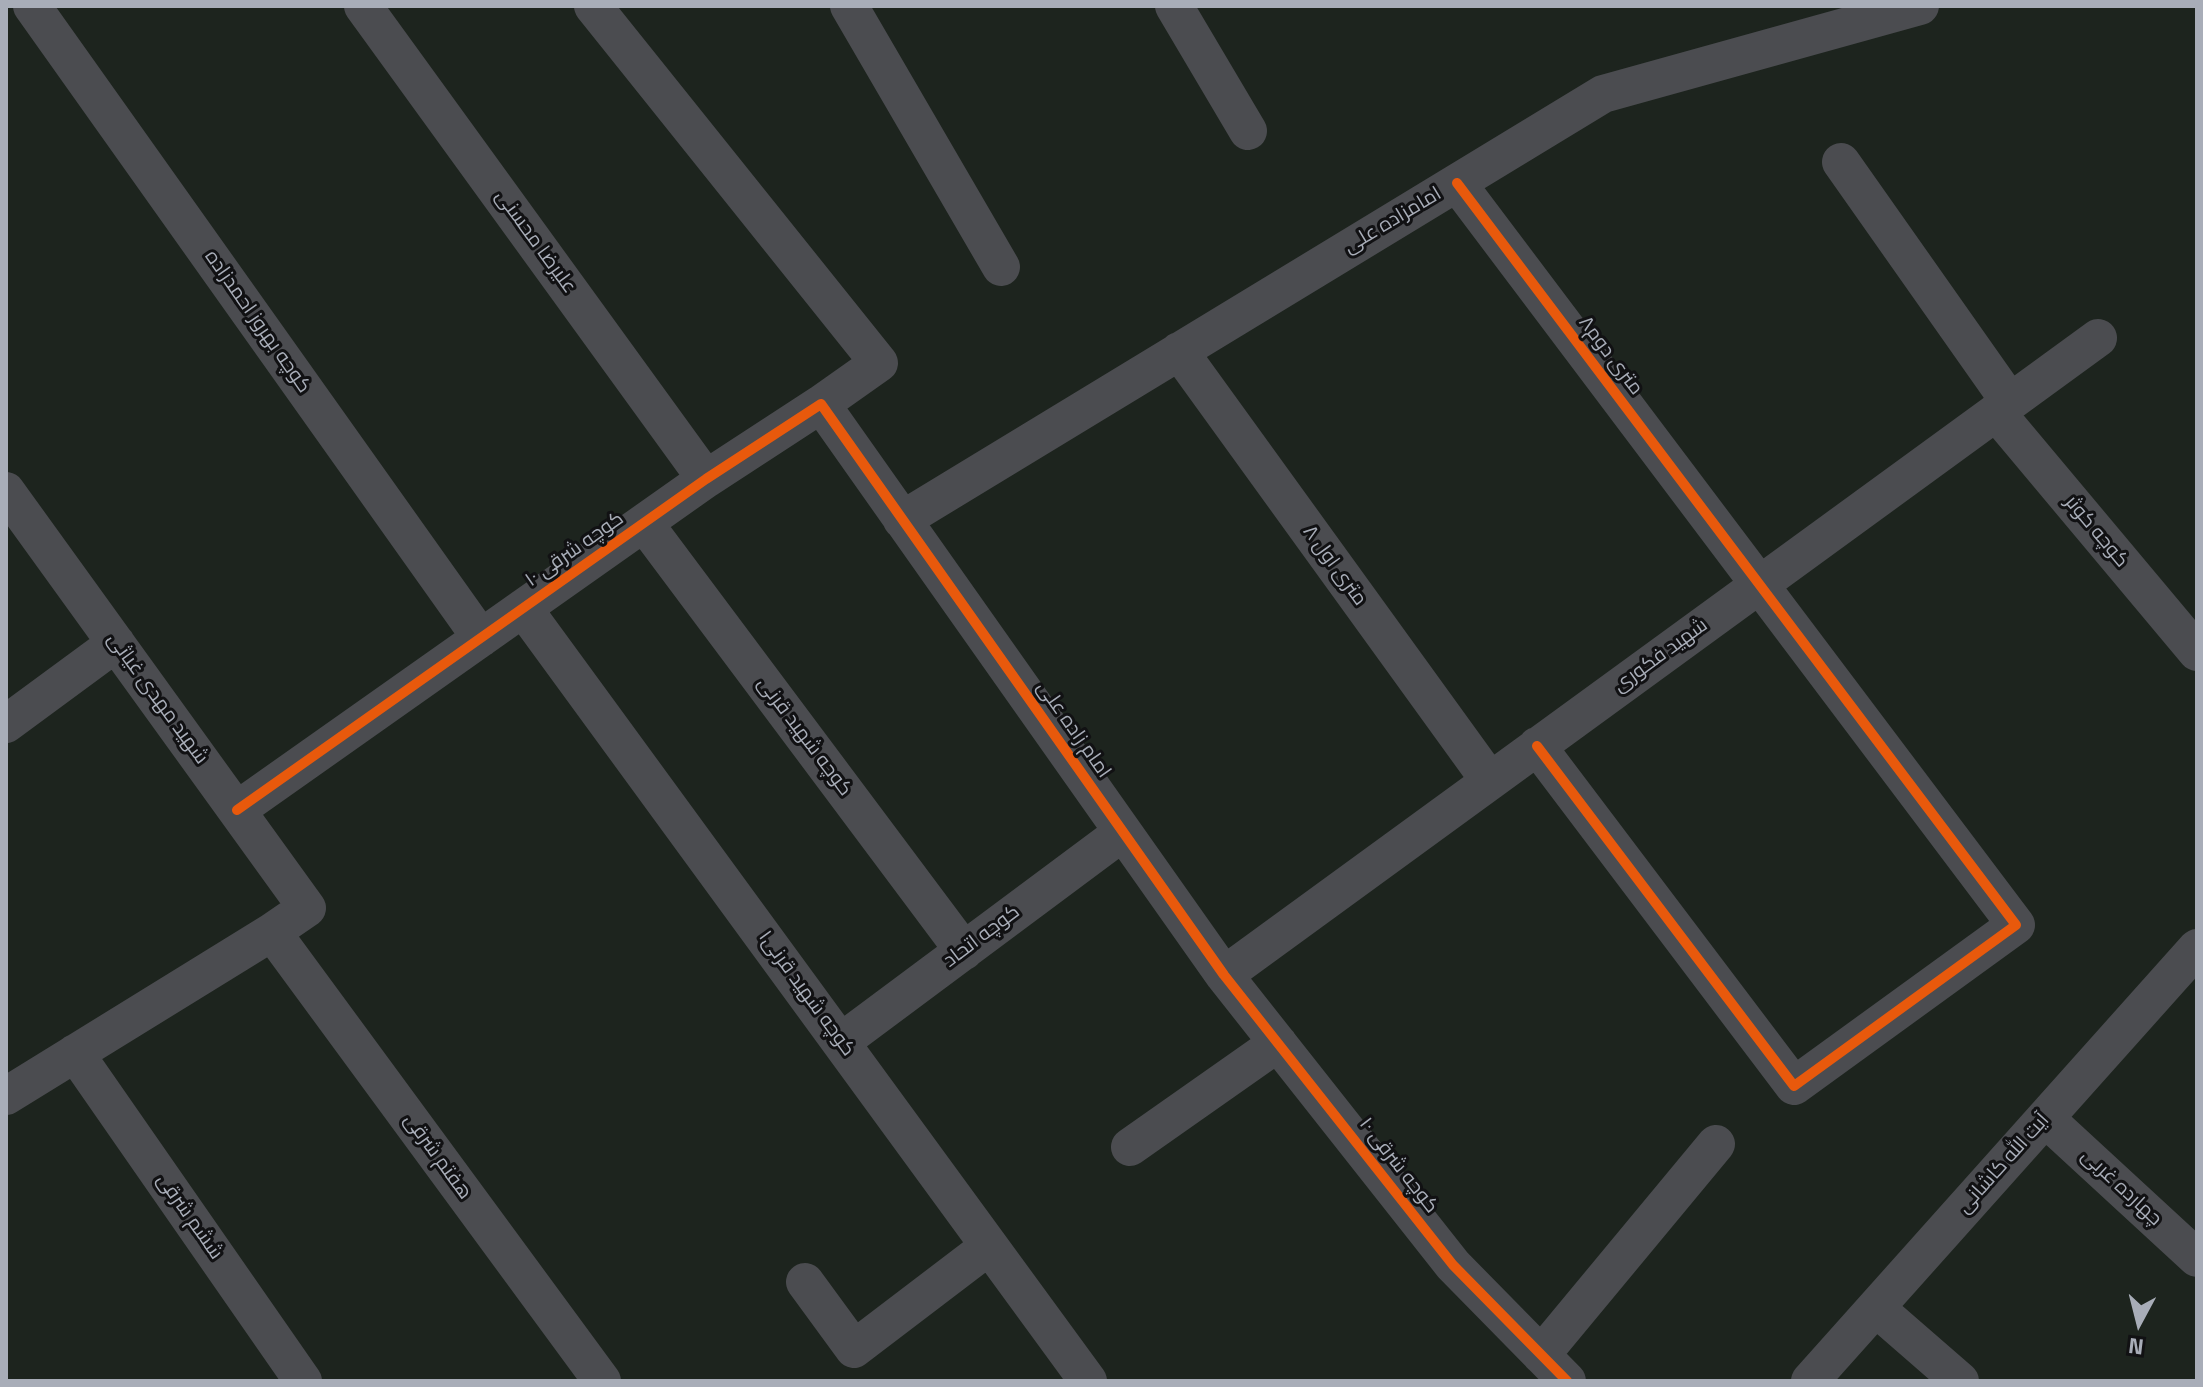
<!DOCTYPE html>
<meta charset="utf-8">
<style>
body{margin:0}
#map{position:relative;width:2203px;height:1387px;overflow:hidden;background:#171717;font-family:"Titillium Web",sans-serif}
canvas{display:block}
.frame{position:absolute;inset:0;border:8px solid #a8adb8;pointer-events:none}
.north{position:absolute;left:2099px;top:1283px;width:80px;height:80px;-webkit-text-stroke:6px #111113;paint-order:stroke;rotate:187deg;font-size:22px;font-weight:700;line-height:32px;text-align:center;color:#a8adb8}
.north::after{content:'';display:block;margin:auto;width:28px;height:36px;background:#a8adb8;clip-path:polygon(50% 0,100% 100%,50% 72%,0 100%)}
</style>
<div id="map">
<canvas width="2203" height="1387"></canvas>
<div class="frame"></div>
<div class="north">N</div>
</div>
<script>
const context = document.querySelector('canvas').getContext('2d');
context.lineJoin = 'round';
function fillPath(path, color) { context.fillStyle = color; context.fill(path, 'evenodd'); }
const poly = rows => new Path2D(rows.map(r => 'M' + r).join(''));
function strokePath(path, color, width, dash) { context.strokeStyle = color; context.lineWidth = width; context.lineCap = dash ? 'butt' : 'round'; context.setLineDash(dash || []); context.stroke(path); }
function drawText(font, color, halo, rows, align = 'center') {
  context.font = font + ' "Titillium Web",Cairo,sans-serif'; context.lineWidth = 6; context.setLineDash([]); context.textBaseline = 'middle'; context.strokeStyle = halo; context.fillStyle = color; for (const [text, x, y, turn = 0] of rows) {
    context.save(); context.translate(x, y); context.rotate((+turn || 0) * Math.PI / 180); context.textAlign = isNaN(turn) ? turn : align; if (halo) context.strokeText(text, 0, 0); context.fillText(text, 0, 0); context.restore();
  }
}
fillPath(poly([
 [6,6,2197,6,2197,1381,6,1381]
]), '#1d241e');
strokePath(poly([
 [32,6,481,638],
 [363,6,706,479],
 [593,6,879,363,821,404],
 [849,6,1001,267],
 [1174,6,1248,131],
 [1841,162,2010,402],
 [1457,183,2016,925,1794,1086,1537,746],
 [1179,351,1490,781],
 [1996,412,2197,652],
 [6,491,307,908,272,932,6,1096],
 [902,520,1603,94,1920,6],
 [644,523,964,951],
 [523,608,1088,1381],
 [6,724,116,643],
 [237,810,706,479,821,404,1224,975,1453,1265,1567,1381],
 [272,932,602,1381],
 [1224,975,2098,338],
 [841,1042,1123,832],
 [75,1053,303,1381],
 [2045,1118,2197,1258],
 [1130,1147,1278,1043],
 [805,1282,854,1349,988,1247],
 [1876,1308,1960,1381],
 [1541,1355,1716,1144],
 [1810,1381,2197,948]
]), '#4b4c50', 38);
strokePath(poly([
 [1457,183,2016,925,1794,1086,1537,746],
 [237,810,706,479,821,404,1224,975,1453,1265,1567,1381]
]), '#e8590c', 10);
drawText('20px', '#a8adb8', '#111113', [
 ["امامزاده علی",1393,221,-31],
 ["علیرضا محسنی",535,242,54],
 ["کوچه بهروز احمدزاده",257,322,55],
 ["متری دوم۸",1610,356,53],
 ["کوچه کوثر",2096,532,50],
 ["کوچه شرقی ۱۰",575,550,-35],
 ["۸ متری اول",1334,566,54],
 ["شهید فکوری",1661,656,-36],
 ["شهید مهدی غیاثی",157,699,54],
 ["امام زاده علی",1073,730,55],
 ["کوچه شهید قرنی",804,737,53],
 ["کوچه اتحاد",982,937,-37],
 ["کوچه شهید قرنی۱",806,994,54],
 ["هفتم شرقی",437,1157,54],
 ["آیت الله کاشانی",2004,1164,-48],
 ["کوچه شرقی ۱۰",1398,1166,52],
 ["چهارده غربی",2121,1188,43],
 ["ششم شرقی",189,1217,55]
]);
</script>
